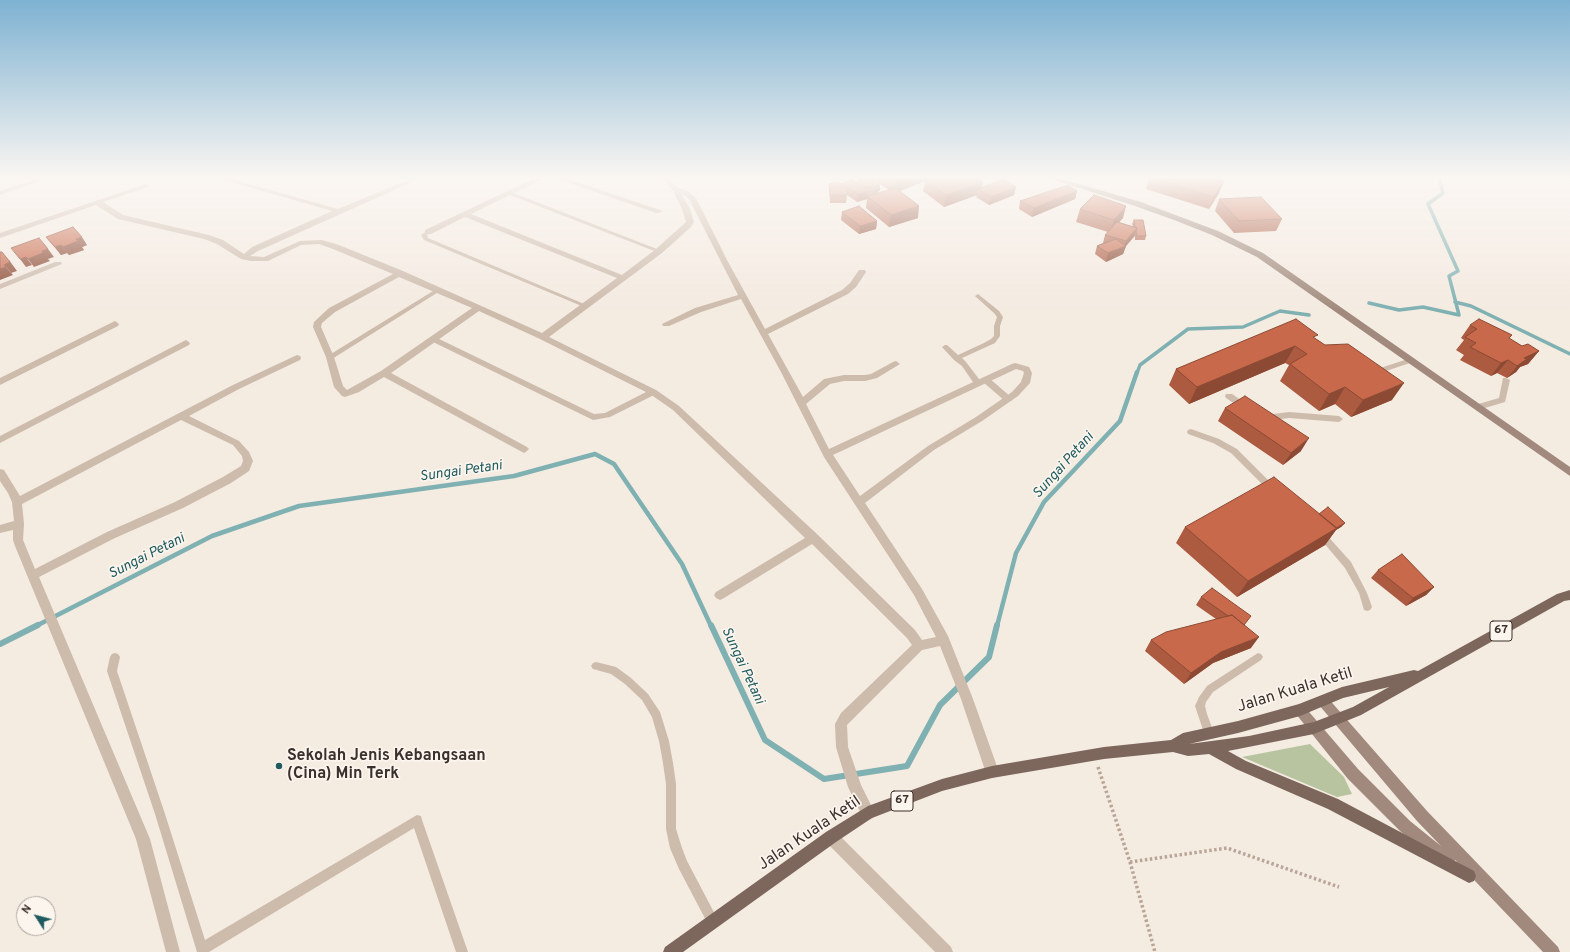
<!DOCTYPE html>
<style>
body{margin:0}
#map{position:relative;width:1570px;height:952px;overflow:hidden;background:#f4ebe1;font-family:Overpass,sans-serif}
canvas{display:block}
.north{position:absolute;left:16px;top:896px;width:40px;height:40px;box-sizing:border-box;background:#fbf5ee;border:1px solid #aea6a0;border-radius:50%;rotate:306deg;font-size:11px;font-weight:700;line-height:16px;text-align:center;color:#3b302b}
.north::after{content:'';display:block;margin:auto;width:14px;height:18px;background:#1f5a5e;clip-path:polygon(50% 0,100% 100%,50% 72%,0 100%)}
</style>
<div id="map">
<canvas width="1570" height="952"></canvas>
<div class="north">N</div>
</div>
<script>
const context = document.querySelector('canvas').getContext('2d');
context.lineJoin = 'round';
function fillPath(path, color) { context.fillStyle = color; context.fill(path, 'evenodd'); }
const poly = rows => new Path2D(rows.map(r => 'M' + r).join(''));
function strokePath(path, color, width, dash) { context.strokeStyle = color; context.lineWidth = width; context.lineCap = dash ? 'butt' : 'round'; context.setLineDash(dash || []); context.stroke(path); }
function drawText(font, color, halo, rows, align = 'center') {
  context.font = font + ' Overpass,sans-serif'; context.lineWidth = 3.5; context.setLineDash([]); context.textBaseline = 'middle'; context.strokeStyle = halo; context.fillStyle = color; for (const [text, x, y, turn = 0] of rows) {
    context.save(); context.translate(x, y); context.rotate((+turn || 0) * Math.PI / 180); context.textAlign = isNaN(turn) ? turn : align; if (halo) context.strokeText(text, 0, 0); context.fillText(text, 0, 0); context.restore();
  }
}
fillPath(poly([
 [1310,744,1344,777,1352,794,1337,797,1242,757]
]), '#b8c4a0');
strokePath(poly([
 [1455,302,1471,306,1570,354],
 [1369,303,1399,310,1423,307,1459,315,1449,276,1458,271,1428,204,1443,193,1439,178],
 [1137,373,1140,365,1188,329,1243,327,1280,311,1309,315]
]), '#7fb0b2', 3.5);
strokePath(poly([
 [36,626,212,536,299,506,514,476,595,454,614,464,682,564,711,626],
 [997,626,1016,553,1044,502,1120,421,1137,372]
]), '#7fb0b2', 4.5);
strokePath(poly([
 [711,625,765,740,824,779,907,766,940,705,989,657,997,625],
 [0,644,38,625]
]), '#7fb0b2', 6);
strokePath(poly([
 [1098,767,1130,862,1155,952],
 [1130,862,1227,848,1339,887]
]), '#b9a596', 3.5, [2.5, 2.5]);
fillPath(poly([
 [507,192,511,192,662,251,659,253,657,252,507,194,507,192],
 [428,230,431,232,427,235,428,238,589,306,588,307,584,307,424,240,421,235,428,230],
 [438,288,440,289,440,291,332,359,330,359,326,357,438,288],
 [978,294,999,311,1003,317,1000,326,1000,336,995,343,962,358,966,362,982,383,978,385,975,385,962,366,954,360,942,347,945,345,947,345,958,355,984,343,991,339,994,336,994,326,997,317,994,313,976,297,975,296,978,294],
 [431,337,435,337,594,414,605,413,650,390,656,390,657,392,656,394,610,417,593,420,431,341,430,339,431,337],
 [1411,358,1413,358,1415,360,1413,362,1374,375,1370,373,1371,371,1411,358],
 [983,378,989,378,1011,397,1012,399,1011,401,1005,401,983,382,982,380,983,378],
 [1503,378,1506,378,1510,380,1505,402,1478,410,1475,409,1474,407,1475,405,1499,398,1503,378],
 [1226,394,1232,394,1248,405,1249,407,1248,409,1242,409,1226,398,1225,396,1226,394],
 [1289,412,1339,416,1343,419,1339,422,1289,418,1266,421,1262,418,1266,415,1289,412],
 [1191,429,1219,439,1237,449,1276,488,1277,490,1276,492,1270,492,1231,453,1213,443,1188,434,1187,432,1188,430,1191,429],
 [1321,531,1324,532,1351,562,1367,593,1372,607,1370,610,1367,611,1364,610,1359,593,1345,568,1318,536,1317,534,1318,532,1321,531],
 [115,653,118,654,120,657,117,671,165,814,205,940,417,815,421,816,422,820,468,952,456,952,414,828,209,952,197,952,155,814,107,671,110,657,112,654,115,653],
 [1258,653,1261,654,1263,657,1261,660,1213,692,1206,702,1205,706,1207,714,1214,733,1213,736,1209,738,1205,736,1195,706,1199,697,1207,686,1258,653],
 [596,662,616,667,631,678,648,694,660,712,669,741,673,763,676,784,676,829,682,848,687,861,717,918,719,922,717,926,713,928,709,926,679,869,670,848,666,829,666,784,663,763,659,741,652,717,642,700,625,684,611,674,593,669,591,666,593,663,596,662]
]), '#cdbbac');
fillPath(poly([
 [39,178,49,178,0,195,0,191,39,178],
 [217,178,228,178,338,209,412,178,421,178,258,251,250,256,264,257,300,241,322,240,339,245,403,271,542,333,617,278,465,217,431,234,425,234,425,230,531,180,545,178,471,214,622,275,656,249,686,222,682,209,672,189,662,178,669,178,677,187,689,192,696,198,727,260,765,329,842,290,850,283,859,270,865,270,866,272,856,287,848,294,768,334,803,397,824,379,844,375,865,375,871,374,893,362,896,361,900,364,877,378,865,381,844,381,830,384,806,404,829,449,1012,364,1015,363,1029,367,1032,373,1030,383,1018,396,982,421,934,450,865,503,922,589,948,636,973,699,999,772,997,776,992,778,987,776,961,699,940,646,922,650,847,725,848,747,861,785,875,813,873,818,868,820,863,818,848,787,836,747,835,724,841,713,912,645,907,638,812,544,724,598,720,600,716,598,714,595,716,592,805,538,673,410,650,394,540,339,479,311,391,373,527,447,529,449,527,451,524,453,384,377,359,392,345,397,342,396,334,387,326,357,313,327,314,322,329,308,393,274,333,249,319,244,301,245,268,261,251,261,241,259,217,244,204,239,118,219,96,205,0,238,0,233,146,184,149,186,148,187,103,202,123,215,209,235,223,240,244,254,252,247,332,211,217,178],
 [681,193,689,199,738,295,695,308,662,324,663,326,669,326,701,312,741,299,781,372,824,457,914,595,936,637,922,640,915,630,818,535,679,406,656,390,549,337,662,253,691,227,694,222,690,209,681,193],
 [399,277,472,308,381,371,347,390,343,386,334,357,321,327,322,323,335,312,399,277],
 [1016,369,1023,371,1024,373,1021,382,1012,392,976,417,928,446,860,496,833,455,1016,369],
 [555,178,565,178,663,211,659,213,656,213,555,178],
 [55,262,61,262,62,264,0,289,0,284,55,262],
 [115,321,119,324,118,326,0,385,0,378,115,321],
 [186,340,190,343,189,345,0,443,0,436,186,340],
 [297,355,300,356,301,358,300,360,239,389,189,416,239,441,249,452,253,461,249,471,231,483,183,508,115,538,39,577,150,839,180,952,166,952,136,839,15,546,13,540,13,530,0,533,0,525,14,521,12,502,8,493,0,481,0,469,4,470,20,496,233,385,297,355],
 [181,420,233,445,242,456,243,461,241,466,223,477,175,502,107,532,35,569,23,540,24,524,22,504,181,420],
 [831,830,836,832,951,947,953,952,935,952,826,842,824,837,826,832,831,830]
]), '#cdbbac');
fillPath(poly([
 [1048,178,1058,178,1141,202,1218,231,1263,253,1570,467,1570,476,1257,257,1212,235,1174,220,1135,206,1048,178],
 [1323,695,1327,697,1427,811,1558,947,1560,952,1543,952,1455,860,1453,865,1448,867,1443,865,1400,831,1348,779,1296,714,1294,710,1296,706,1300,704,1304,706,1358,769,1410,821,1441,846,1417,821,1319,705,1317,701,1319,697,1323,695]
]), '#a18a7d');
fillPath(poly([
 [1570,590,1570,600,1564,601,1361,715,1314,734,1228,751,1246,761,1338,799,1474,871,1476,876,1474,881,1469,883,1328,809,1236,769,1209,754,1188,756,1173,752,1104,759,992,778,942,791,872,818,836,842,683,952,663,952,665,947,826,832,868,806,942,779,992,766,1104,747,1171,740,1183,733,1238,721,1299,704,1342,687,1414,670,1418,671,1557,594,1570,590],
 [1389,687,1353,707,1314,722,1249,736,1189,744,1238,733,1300,716,1343,698,1389,687]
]), '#7d675c');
fillPath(poly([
 [861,178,977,178,983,182,982,187,1016,187,1014,195,989,205,976,197,977,195,944,207,923,191,925,181,900,191,918,218,889,227,866,208,867,199,857,202,847,195,846,203,830,203,829,184,857,183],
 [880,184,889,190,876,194,880,190],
 [1149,178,1215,178,1224,181,1219,193,1209,209,1146,189],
 [1077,191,1075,199,1032,217,1019,209,1020,201],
 [1219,199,1282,219,1276,231,1234,233,1215,211],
 [1080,209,1123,218,1119,222,1133,227,1132,224,1134,220,1146,236,1145,240,1135,240,1135,236,1126,246,1123,254,1106,262,1095,254,1097,246,1103,243,1105,235,1108,232,1076,222],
 [842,212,877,221,876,229,859,234,841,220],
 [46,237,87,245,82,247,84,250,69,255,67,253,61,255],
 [1470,325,1509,339,1522,346,1539,351,1528,364,1520,367,1516,372,1507,378,1497,373,1491,376,1460,360,1464,355,1456,350,1464,340,1461,338],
 [1316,339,1392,400,1351,417,1335,404,1319,411,1280,381,1289,365,1285,363,1189,404,1169,385,1176,369],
 [1225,408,1301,451,1283,465,1218,421],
 [1319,514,1345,523,1341,527,1336,530,1325,545,1237,597,1176,543,1185,527],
 [1378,570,1434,587,1426,595,1406,606,1371,578],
 [1201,597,1245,625,1251,648,1213,663,1184,684,1145,651,1151,640,1216,619,1196,605]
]), '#ac5a40');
fillPath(poly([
 [904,178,934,178,925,180,925,181,894,193,895,181],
 [1224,181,1219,193,1209,209,1214,197],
 [880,182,880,190,874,195,874,187],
 [983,182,981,191,978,189,977,195,944,207,946,195],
 [1016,187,1014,195,989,205,991,197],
 [868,191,867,199,857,202,858,194],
 [1077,191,1075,199,1032,217,1034,208],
 [919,206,918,218,889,227,891,215],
 [1126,206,1123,218,1110,232,1114,220],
 [877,221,876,229,859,234,860,226],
 [1137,228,1134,236,1126,246,1123,254,1106,262,1108,253,1124,247,1126,241],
 [82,237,87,245,82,247,84,250,69,255,63,247,76,239],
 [61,245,67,253,61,255,55,247],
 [48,249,54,257,48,259,50,261,34,267,28,259,42,251],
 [26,257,32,265,26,267,20,259],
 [9,260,17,271,11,273,4,265],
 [6,267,13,275,0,280,0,269],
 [1295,346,1285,363,1189,404,1197,387],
 [1539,351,1528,364,1520,367,1516,372,1507,378,1524,358],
 [1508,360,1497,373,1491,376,1501,363],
 [1404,383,1392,400,1351,417,1363,400],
 [1345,387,1335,404,1319,411,1329,394],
 [1309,438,1301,451,1283,465,1291,453],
 [1345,523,1341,527,1336,530,1325,545,1237,597,1248,581],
 [1434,587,1426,595,1406,606,1413,598],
 [1259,637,1251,648,1213,663,1184,684,1191,673,1221,652]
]), '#8c4a34');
const building = poly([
 [861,178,878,178,880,182,874,187,863,187,868,191,858,194,847,187,847,195,830,195,829,184,838,182,842,184,852,179,857,183,858,179,861,178],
 [890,178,904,178,895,181,890,178],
 [929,178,977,178,983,182,946,195,925,180,929,178],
 [1152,178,1215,178,1224,181,1214,197,1152,178],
 [1004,179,1016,187,991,197,978,189,1004,179],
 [1068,185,1077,191,1034,208,1020,201,1068,185],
 [896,188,919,206,891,215,867,196,896,188],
 [1094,195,1126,206,1114,220,1080,209,1094,195],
 [1261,197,1282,219,1239,221,1219,199,1261,197],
 [859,206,877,221,860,226,842,212,859,206],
 [1134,220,1143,220,1146,236,1137,236,1136,232,1137,228,1135,227,1134,220],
 [1117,222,1137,228,1126,241,1105,235,1117,222],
 [73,227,82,237,76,239,78,241,63,247,61,245,55,247,46,237,73,227],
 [39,238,48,249,42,251,43,253,28,259,26,257,20,259,11,248,39,238],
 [1116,239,1126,246,1108,253,1097,246,1116,239],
 [0,252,2,252,10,262,4,265,6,267,0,269,0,252],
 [1296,319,1318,335,1313,337,1325,345,1348,344,1404,383,1363,400,1345,387,1329,394,1290,364,1307,354,1295,346,1197,387,1176,369,1296,319],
 [1479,319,1512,335,1509,338,1522,346,1528,344,1539,351,1524,358,1527,359,1517,366,1508,360,1501,363,1470,347,1476,343,1465,337,1477,329,1470,325,1479,319],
 [1245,396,1309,438,1291,453,1225,408,1245,396],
 [1274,477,1337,528,1248,581,1185,527,1274,477],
 [1328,507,1345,523,1336,528,1319,514,1328,507],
 [1402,554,1434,587,1413,598,1378,570,1402,554],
 [1212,588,1251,616,1244,625,1232,615,1228,616,1201,597,1212,588],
 [1232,615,1259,637,1221,652,1191,673,1151,640,1166,632,1232,615]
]);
fillPath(building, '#c8694b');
strokePath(building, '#8c4a34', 1);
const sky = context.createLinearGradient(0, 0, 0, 311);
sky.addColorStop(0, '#7eb2d2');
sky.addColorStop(0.57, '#faf6f2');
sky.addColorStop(1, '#faf6f200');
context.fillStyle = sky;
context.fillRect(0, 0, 1570, 311);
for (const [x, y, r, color] of [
 [279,766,4,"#1f5a5e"]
]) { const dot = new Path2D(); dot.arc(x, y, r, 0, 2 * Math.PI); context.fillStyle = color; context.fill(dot); strokePath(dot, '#fbf5ee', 1.5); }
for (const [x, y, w] of [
 [1501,631,22],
 [902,801,22]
]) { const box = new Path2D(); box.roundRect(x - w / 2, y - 10, w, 20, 3); context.fillStyle = '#fbf5ee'; context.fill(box); strokePath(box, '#3b302b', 1); }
drawText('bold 12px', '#3b302b', null, [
 ["67",1501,631],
 ["67",902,801]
]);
drawText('italic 14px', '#1f5a5e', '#fbf5ee', [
 ["Sungai Petani",1064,466,-48],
 ["Sungai Petani",461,472,-8],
 ["Sungai Petani",147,557,-27],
 ["Sungai Petani",742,666,65]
]);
drawText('16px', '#3b302b', '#fbf5ee', [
 ["Jalan Kuala Ketil",1295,691,-17],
 ["Jalan Kuala Ketil",810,834,-34]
]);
drawText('bold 16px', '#3b302b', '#fbf5ee', [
 ["Sekolah Jenis Kebangsaan",287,757],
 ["(Cina) Min Terk",287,775]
], 'left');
</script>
